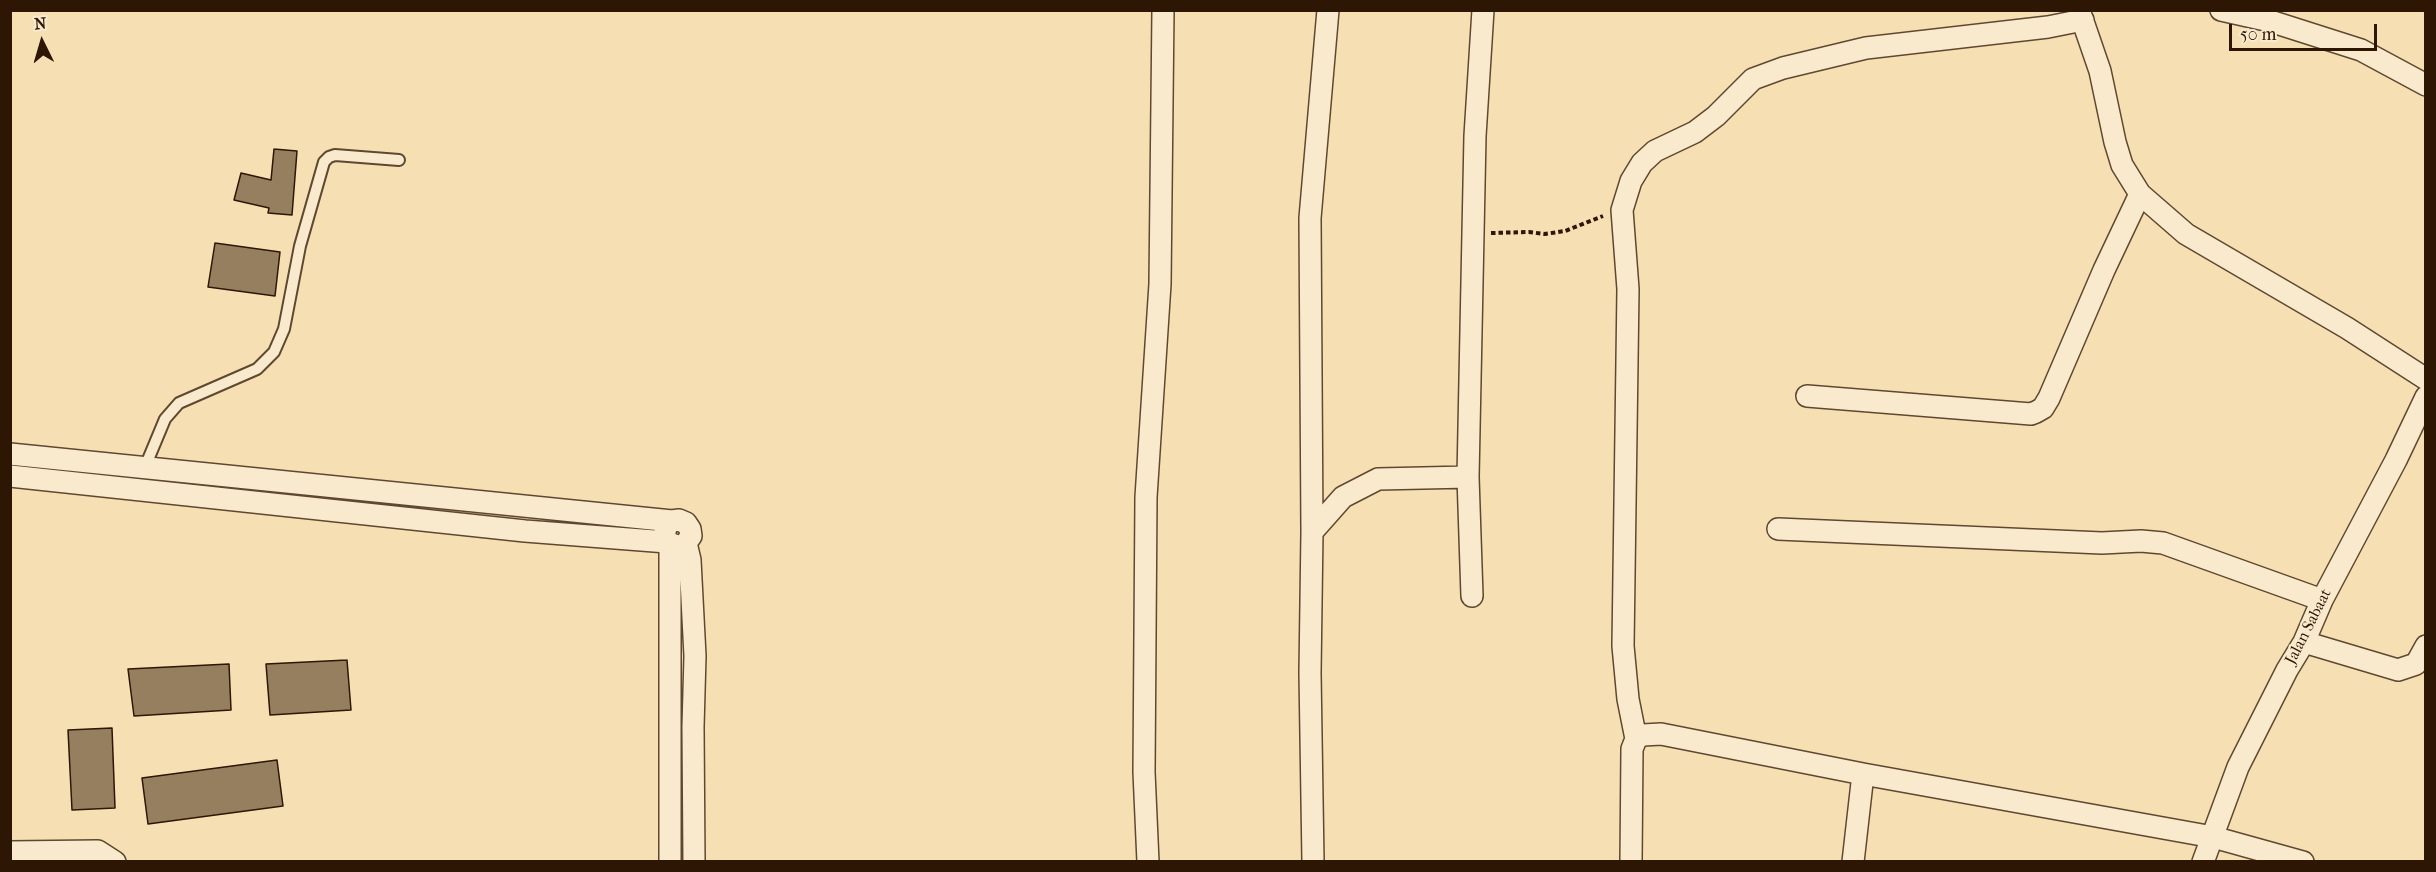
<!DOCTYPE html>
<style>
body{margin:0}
#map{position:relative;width:2436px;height:872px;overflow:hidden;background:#f6dfb3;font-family:"IM FELL French Canon",serif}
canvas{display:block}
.frame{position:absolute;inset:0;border:12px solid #2d1604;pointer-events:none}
.north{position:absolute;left:12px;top:12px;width:60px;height:60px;-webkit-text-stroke:4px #f9eace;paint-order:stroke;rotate:355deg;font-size:16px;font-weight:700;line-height:24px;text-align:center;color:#2d1604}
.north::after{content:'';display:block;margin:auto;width:21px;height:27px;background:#2d1604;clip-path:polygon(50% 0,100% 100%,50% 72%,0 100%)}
.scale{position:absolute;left:2229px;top:24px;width:148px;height:27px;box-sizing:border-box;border:3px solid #2d1604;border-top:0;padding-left:8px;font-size:18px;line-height:21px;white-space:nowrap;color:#2d1604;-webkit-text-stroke:4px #f9eace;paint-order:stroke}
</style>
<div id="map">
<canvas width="2436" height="872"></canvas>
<div class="frame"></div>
<div class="north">N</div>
<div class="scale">50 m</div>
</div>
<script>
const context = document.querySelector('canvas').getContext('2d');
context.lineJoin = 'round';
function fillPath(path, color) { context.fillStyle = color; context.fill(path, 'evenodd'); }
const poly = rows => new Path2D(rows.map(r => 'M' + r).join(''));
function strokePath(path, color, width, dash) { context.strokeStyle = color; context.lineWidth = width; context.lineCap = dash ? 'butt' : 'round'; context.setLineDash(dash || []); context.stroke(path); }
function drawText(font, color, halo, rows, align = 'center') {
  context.font = font + ' "IM FELL French Canon",serif'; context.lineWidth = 4.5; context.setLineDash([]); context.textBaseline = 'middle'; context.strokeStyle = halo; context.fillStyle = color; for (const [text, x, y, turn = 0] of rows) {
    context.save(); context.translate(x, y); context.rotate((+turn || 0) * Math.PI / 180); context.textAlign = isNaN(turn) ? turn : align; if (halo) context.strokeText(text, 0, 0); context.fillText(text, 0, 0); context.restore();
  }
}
const building = poly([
 [274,149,297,151,292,215,268,213,269,208,234,200,241,173,271,180,274,149],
 [215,243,280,252,275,296,208,287,215,243],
 [347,660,351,710,270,715,266,664,347,660],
 [229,664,231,710,134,716,128,669,229,664],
 [112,728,115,808,72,810,68,730,112,728],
 [277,760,283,806,148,824,142,778,277,760]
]);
fillPath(building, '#967f5f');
strokePath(building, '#2d1604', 1.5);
const lane = poly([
 [145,467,165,419,179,403,257,369,274,352,284,329,300,246,324,162,329,157,335,155,399,160]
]);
const street = poly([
 [2079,10,2100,71,2115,142,2122,165,2140,194,2186,234,2347,328,2426,379],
 [2221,10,2270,21,2361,50,2426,85],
 [1807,396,2031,414,2036,412,2043,408,2049,398,2104,270,2140,194],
 [10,454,672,521],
 [10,476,525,531,667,542,679,547,686,543,691,536,690,529,686,523,679,520,672,521,667,524,664,536,667,542],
 [1468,477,1472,596],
 [1778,529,2102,543,2141,541,2163,543,2322,600],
 [1312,532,1310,218,1328,10],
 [686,543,690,560,695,656,693,727,694,862],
 [2304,642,2398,670,2416,664,2426,646],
 [1636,739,1628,699,1623,646,1628,289,1622,210,1631,181,1642,163,1655,151,1695,132,1716,116,1753,79,1783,68,1866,48,2048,27,2083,20],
 [10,852,98,851,115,862],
 [670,862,670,545],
 [1148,862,1144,772,1146,497,1160,284,1163,10],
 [1313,862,1310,673,1312,532,1343,497,1378,479,1468,477,1475,136,1483,10],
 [1631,862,1632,749,1636,739,1643,735,1661,734,1863,774],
 [1853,862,1863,774,2213,837,2303,862],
 [2203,862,2238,767,2287,670,2304,642,2322,600,2396,460,2426,397]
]);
strokePath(lane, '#5f4830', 14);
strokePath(street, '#5f4830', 24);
strokePath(poly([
 [1491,233,1529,232,1545,234,1565,231,1603,216]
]), '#2d1604', 4, [4.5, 3]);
strokePath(lane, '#f9eace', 10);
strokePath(street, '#f9eace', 21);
drawText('16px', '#2d1604', '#f9eace', [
 ["Jalan Sabaat",2309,627,-63]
]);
</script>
